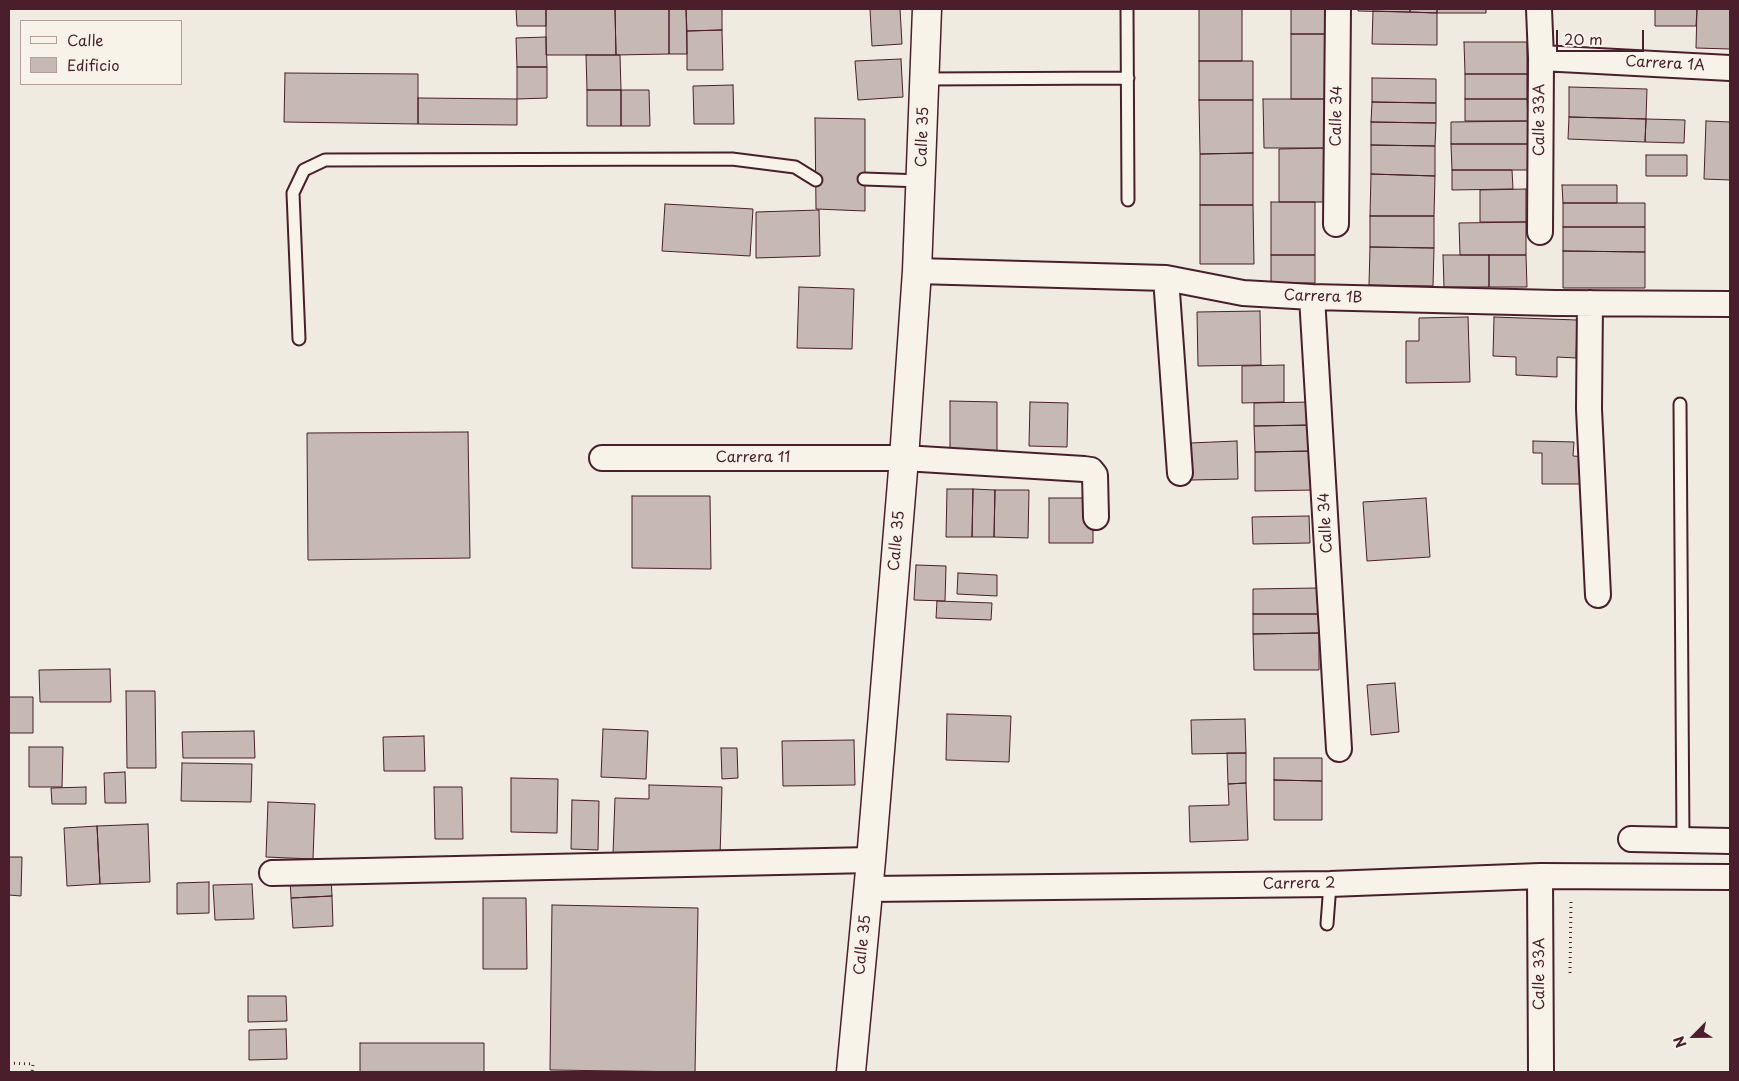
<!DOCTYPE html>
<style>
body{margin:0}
#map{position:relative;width:1739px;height:1081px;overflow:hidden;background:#f0ebe0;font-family:"Playpen Sans",sans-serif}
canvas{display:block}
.frame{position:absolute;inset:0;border:10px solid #4a1f2b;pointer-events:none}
.legend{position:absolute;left:20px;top:20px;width:162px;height:65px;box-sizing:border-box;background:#f7f3e8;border:1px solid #b29e9c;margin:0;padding:6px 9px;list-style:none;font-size:15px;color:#4a1f2b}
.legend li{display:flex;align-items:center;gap:10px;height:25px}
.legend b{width:25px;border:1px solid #b29e9c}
.north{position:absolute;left:1669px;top:1011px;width:50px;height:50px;-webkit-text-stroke:4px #f7f3e8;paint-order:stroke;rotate:247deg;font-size:14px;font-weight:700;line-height:20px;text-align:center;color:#4a1f2b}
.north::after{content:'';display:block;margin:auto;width:18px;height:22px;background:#4a1f2b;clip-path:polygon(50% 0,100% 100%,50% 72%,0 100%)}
.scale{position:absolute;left:1556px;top:30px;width:88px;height:22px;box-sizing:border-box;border:2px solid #4a1f2b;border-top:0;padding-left:6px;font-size:15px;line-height:18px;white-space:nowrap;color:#4a1f2b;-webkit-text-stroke:4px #f7f3e8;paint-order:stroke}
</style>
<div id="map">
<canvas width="1739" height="1081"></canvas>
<div class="frame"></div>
<ul class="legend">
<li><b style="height:6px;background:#f7f3e8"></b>Calle</li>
<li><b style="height:14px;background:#c6b8b3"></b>Edificio</li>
</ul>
<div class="north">N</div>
<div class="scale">20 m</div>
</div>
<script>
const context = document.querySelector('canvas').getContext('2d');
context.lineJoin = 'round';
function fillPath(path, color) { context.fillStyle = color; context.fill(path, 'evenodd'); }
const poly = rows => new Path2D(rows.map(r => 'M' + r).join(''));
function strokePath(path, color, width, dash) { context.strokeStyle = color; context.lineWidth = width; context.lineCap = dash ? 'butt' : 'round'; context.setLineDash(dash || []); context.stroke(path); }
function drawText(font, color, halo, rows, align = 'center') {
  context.font = font + ' "Playpen Sans",sans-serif'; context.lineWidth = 4.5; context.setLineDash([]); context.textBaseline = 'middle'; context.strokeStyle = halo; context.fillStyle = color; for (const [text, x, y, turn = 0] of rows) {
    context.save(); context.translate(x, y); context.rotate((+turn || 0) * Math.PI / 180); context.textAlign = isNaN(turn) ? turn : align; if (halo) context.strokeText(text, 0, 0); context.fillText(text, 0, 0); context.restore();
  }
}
const building = poly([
 [516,9,546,9,546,26,517,26,516,9],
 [546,9,615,9,616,55,546,55,546,9],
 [615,9,669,9,669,54,616,55,615,9],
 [669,9,686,9,687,54,669,54,669,9],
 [686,9,722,9,722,30,687,31,686,9],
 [870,9,900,9,902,44,872,46,870,9],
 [1199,9,1242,9,1242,61,1199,61,1199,9],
 [1291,9,1327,9,1327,34,1291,34,1291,9],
 [1358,9,1410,9,1410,12,1358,11,1358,9],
 [1410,9,1437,9,1437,13,1410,12,1410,9],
 [1437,9,1486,9,1486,13,1437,13,1437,9],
 [1655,9,1697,9,1696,26,1655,26,1655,9],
 [1697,9,1730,9,1730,49,1696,48,1697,9],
 [1373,11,1437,13,1437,45,1372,44,1373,11],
 [722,30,723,70,687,70,687,31,722,30],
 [1291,34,1327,34,1327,99,1291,99,1291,34],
 [546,37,547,67,517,67,516,38,546,37],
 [1464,42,1527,42,1527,74,1465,74,1464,42],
 [586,55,620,55,621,90,587,90,586,55],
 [901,59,903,97,858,100,855,61,901,59],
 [1199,61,1253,61,1253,100,1199,100,1199,61],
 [517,67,547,67,547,98,517,99,517,67],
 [285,73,418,74,418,124,284,122,285,73],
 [1465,74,1527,74,1527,99,1465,99,1465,74],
 [1372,78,1436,79,1436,103,1372,102,1372,78],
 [733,85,734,124,694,124,693,86,733,85],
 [1569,87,1647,89,1646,119,1569,117,1569,87],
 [587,90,621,90,621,126,587,126,587,90],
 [621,90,649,90,650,126,621,126,621,90],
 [418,98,517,99,517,125,418,124,418,98],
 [1263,99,1327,99,1327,148,1264,148,1263,99],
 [1465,99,1527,99,1528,121,1465,121,1465,99],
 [1199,100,1253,100,1253,153,1200,154,1199,100],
 [1372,102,1436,103,1436,123,1371,122,1372,102],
 [1569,117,1646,119,1645,142,1568,139,1569,117],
 [815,118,865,119,865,211,816,209,815,118],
 [1646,119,1685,120,1684,143,1645,142,1646,119],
 [1528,121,1528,144,1451,144,1451,122,1528,121],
 [1706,121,1730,122,1730,180,1704,179,1706,121],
 [1371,122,1436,123,1435,146,1371,145,1371,122],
 [1451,144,1528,144,1528,170,1452,170,1451,144],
 [1371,145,1435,146,1435,176,1371,174,1371,145],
 [1327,148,1328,202,1279,202,1279,149,1327,148],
 [1253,153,1253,205,1200,205,1200,154,1253,153],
 [1646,155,1687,155,1687,176,1646,176,1646,155],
 [1452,170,1512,170,1513,189,1452,190,1452,170],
 [1371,174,1435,176,1434,216,1370,216,1371,174],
 [1562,185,1617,185,1617,203,1563,203,1562,185],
 [1526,189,1526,222,1480,222,1480,190,1526,189],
 [1271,202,1315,202,1315,255,1271,255,1271,202],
 [1563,203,1645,203,1645,227,1563,227,1563,203],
 [665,204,753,209,750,256,662,251,665,204],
 [1200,205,1253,205,1254,264,1200,264,1200,205],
 [819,210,820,256,756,258,756,212,819,210],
 [1370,216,1434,216,1434,248,1370,247,1370,216],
 [1526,222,1526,255,1460,255,1459,223,1526,222],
 [1563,227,1645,227,1645,252,1563,251,1563,227],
 [1370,247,1434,248,1433,286,1369,285,1370,247],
 [1563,251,1645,252,1645,288,1563,288,1563,251],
 [1271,255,1315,255,1315,283,1271,283,1271,255],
 [1443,255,1489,255,1489,287,1444,287,1443,255],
 [1489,255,1526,255,1527,287,1489,287,1489,255],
 [799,287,854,289,852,349,797,348,799,287],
 [1260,311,1261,365,1198,366,1197,312,1260,311],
 [1468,317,1470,382,1406,383,1406,341,1419,341,1419,318,1468,317],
 [1494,317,1577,320,1576,358,1557,357,1557,377,1516,375,1516,357,1493,356,1494,317],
 [1284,365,1284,402,1242,403,1242,366,1284,365],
 [950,401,997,402,997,452,950,452,950,401],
 [1030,402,1068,403,1067,447,1029,446,1030,402],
 [1313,402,1313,425,1254,426,1254,403,1313,402],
 [1313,425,1314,451,1255,452,1254,426,1313,425],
 [468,432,470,558,308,560,307,433,468,432],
 [1237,441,1238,479,1191,480,1190,443,1237,441],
 [1533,441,1574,442,1573,456,1587,457,1586,484,1542,484,1542,453,1533,453,1533,441],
 [1314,451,1315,490,1255,491,1255,452,1314,451],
 [947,489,973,489,972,537,946,537,947,489],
 [973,489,995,490,994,537,972,537,973,489],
 [995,490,1029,490,1028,538,994,537,995,490],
 [632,496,710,496,711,569,632,568,632,496],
 [1049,498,1093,498,1093,543,1049,543,1049,498],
 [1426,498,1430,557,1367,561,1363,502,1426,498],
 [1309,516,1310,543,1253,544,1252,517,1309,516],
 [916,565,946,566,945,601,914,600,916,565],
 [958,573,997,575,997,596,957,594,958,573],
 [1318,588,1318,614,1253,614,1253,589,1318,588],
 [937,601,992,603,991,620,936,618,937,601],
 [1253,614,1318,614,1319,633,1253,634,1253,614],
 [1319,633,1319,670,1254,670,1253,634,1319,633],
 [110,669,111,702,40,702,39,670,110,669],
 [1395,683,1399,732,1371,735,1367,685,1395,683],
 [126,691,155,691,156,768,127,768,126,691],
 [9,697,33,697,33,733,9,733,9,697],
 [947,714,1011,716,1009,762,946,760,947,714],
 [1245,719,1246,753,1192,754,1191,720,1245,719],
 [603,729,648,731,646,779,601,777,603,729],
 [254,731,255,758,183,758,182,732,254,731],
 [424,736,425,771,384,771,383,737,424,736],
 [854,740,855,785,783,786,782,741,854,740],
 [29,747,63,747,62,787,29,787,29,747],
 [721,748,737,748,738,778,722,779,721,748],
 [1227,753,1246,753,1246,783,1228,784,1227,753],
 [1274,758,1322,758,1322,781,1274,780,1274,758],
 [182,763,252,764,251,802,181,801,182,763],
 [125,772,126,803,105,803,104,773,125,772],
 [511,778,558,779,557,833,511,832,511,778],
 [1274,780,1322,781,1322,820,1274,820,1274,780],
 [1246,783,1248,840,1190,842,1189,806,1229,805,1228,784,1246,783],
 [649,785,722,787,720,857,613,854,615,798,649,799,649,785],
 [86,787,86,804,52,804,51,788,86,787],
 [434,787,462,787,463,839,435,839,434,787],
 [572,800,599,801,598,850,571,849,572,800],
 [268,802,315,804,313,859,266,857,268,802],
 [148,824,150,882,100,884,97,826,148,824],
 [97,826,100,884,67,886,64,828,97,826],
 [9,857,22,857,21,896,9,895,9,857],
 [331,878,332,896,291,898,290,880,331,878],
 [209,882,209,913,177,914,177,883,209,882],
 [252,884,254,919,215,920,213,885,252,884],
 [332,896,333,926,293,928,291,898,332,896],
 [483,898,526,898,527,969,483,969,483,898],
 [552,905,698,908,695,1072,550,1070,552,905],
 [248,996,286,996,287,1021,248,1022,248,996],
 [286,1029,287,1059,249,1060,249,1030,286,1029],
 [360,1043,484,1043,484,1072,360,1072,360,1043]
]);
fillPath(building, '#c6b8b3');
strokePath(building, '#4a1f2b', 1);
const service = poly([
 [1127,9,1128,200],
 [926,79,1128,78],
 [864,179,922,181],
 [299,339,293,193,304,170,325,160,732,159,795,167,816,180],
 [1680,404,1683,840],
 [1327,924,1330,884]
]);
const minor = poly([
 [1539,9,1541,58,1540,232],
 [1541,58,1730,68],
 [1336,224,1338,9],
 [917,271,1166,278,1243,293,1312,297,1555,303,1730,304],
 [1166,278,1180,473],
 [1312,297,1339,749],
 [1590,303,1589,409,1598,595],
 [602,458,904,458,1084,469,1091,470,1095,475,1096,517],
 [1631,839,1730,841],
 [272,873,871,860],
 [1540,876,1541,1072],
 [868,889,1330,884,1540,876,1730,877]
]);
const tertiary = poly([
 [851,1072,871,860,904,458,917,271,927,9]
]);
strokePath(service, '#4a1f2b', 15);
strokePath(minor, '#4a1f2b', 28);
strokePath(tertiary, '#4a1f2b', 31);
strokePath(poly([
 [1570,973,1571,902],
 [9,1063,33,1064,32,1072]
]), '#4a1f2b', 3, [1, 4]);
strokePath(service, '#f7f3e8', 11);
strokePath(minor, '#f7f3e8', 24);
strokePath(tertiary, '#f7f3e8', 28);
drawText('15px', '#4a1f2b', '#f7f3e8', [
 ["Carrera 1A",1665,64,3],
 ["Calle 34",1337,116,-89],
 ["Calle 33A",1540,120,-90],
 ["Calle 35",923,137,-88],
 ["Carrera 1B",1323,297,2],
 ["Carrera 11",753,458],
 ["Calle 34",1326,523,-93],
 ["Calle 35",897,541,-85],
 ["Carrera 2",1299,884,-1],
 ["Calle 35",863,945,-84],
 ["Calle 33A",1540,974,-90]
]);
</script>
